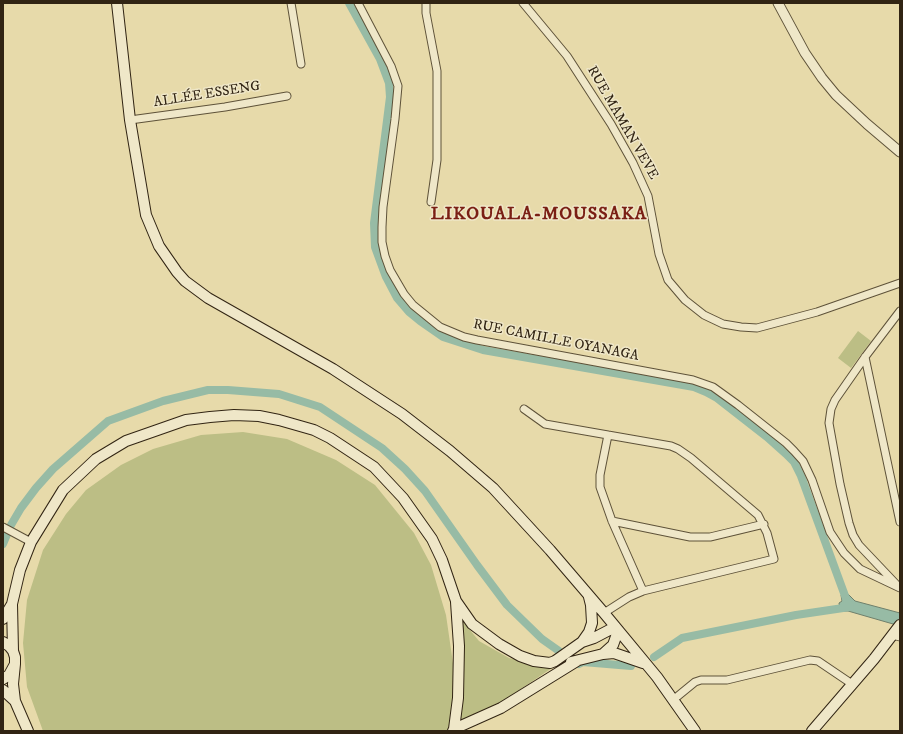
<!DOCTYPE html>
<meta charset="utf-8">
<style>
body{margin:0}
#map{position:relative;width:903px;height:734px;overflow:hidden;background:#e7daaa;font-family:"IM FELL DW Pica",serif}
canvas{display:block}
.frame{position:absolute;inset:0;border:4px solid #312413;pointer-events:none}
</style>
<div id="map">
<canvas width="903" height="734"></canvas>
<div class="frame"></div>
</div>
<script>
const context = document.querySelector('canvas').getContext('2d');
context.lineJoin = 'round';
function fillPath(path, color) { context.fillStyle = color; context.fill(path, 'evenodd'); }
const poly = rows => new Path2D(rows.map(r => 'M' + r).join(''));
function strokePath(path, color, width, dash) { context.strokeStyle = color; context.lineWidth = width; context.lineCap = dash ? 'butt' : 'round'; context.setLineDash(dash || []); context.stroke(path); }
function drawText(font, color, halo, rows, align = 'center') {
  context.font = font + ' "IM FELL DW Pica",serif'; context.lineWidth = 3; context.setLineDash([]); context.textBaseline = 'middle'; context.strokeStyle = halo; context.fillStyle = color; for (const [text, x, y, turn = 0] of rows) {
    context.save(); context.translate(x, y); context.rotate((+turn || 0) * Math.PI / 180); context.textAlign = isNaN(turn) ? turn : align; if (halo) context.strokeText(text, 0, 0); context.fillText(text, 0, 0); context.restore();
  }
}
fillPath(poly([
 [858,331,871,341,851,368,838,358],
 [243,432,287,439,336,460,375,485,414,533,431,565,446,615,458,698,453,731,43,731,27,687,23,643,27,600,43,550,66,514,86,490,121,465,153,449,201,435],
 [460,618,479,641,509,658,552,668,500,703,459,721]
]), '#bcbe85');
const water = poly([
 [847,593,855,601,900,613,900,626,848,611,840,611,839,603,842,601,841,595,847,593]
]);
fillPath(water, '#97bba5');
strokePath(water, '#6e7f6b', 1);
strokePath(poly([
 [349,3,380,59,389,83,390,97,374,223,375,247,386,277,397,298,409,312,420,321,443,337,483,350,694,387,706,392,717,398,767,437,786,454,794,462,801,476,848,604],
 [3,544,11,525,21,508,36,488,53,469,108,421,163,401,208,390,228,390,279,394,320,407,382,448,405,469,425,491,477,565,507,605,542,639,559,651],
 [654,657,682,638,796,615,850,607],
 [579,664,583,662,631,666]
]), '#97bba5', 8);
const minor = poly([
 [291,3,301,64],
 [358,3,391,66,398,86,395,119,383,207,382,227,382,242,385,256,390,270,404,294,413,305,440,327,464,337,477,340,693,380,713,387,738,405,786,443,794,451,803,461,812,480,830,532,844,553,860,569,900,588],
 [426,3,426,13,437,71,437,160,431,202],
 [523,3,567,56,611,124,633,163,648,196,659,254,668,280,685,300,704,315,723,324,741,327,757,328,817,312,900,283],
 [130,120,225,107,287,96],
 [865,357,900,522],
 [524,409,545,424,671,446,678,449,691,458,758,515,767,533,774,559,643,591,629,597,604,613],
 [608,435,600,475,600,487,612,521,643,591],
 [612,521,690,537,710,537,764,524],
 [3,527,31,542],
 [896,584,859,545,853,535,849,523,840,484,829,423,831,409,835,400,865,357,900,311],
 [892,635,900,637],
 [673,700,695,682,701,680,727,680,810,660,818,661,852,684]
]);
const tertiary = poly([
 [778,3,805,53,822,78,836,95,867,124,900,152]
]);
const secondary = poly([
 [117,3,130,120,146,215,159,246,177,272,185,281,208,298,333,369,402,414,450,451,493,488,550,550,604,613,657,677,695,731],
 [3,619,12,604],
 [3,642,9,646,13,651,15,657,15,664,9,675,3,679],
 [582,642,589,632,592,623,591,605,589,597],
 [13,651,12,604,20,570,31,542,63,490,96,459,126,441,186,420,210,417,234,415,259,416,279,420,314,430,330,438,374,467,403,498,432,539,442,560,456,601,472,624,499,644,520,656,534,661,550,663,555,661,582,642,594,638,615,627],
 [603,654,614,653,643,663],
 [571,662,603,654,613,645,618,631],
 [15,664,13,684,15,701,28,731],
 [3,690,15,701],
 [454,729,501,708,577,661],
 [453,731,454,729,458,698,459,646,456,602],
 [812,731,874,659,900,625]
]);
strokePath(minor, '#5e5239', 9);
strokePath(tertiary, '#5e5239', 11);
strokePath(secondary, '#312413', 12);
strokePath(minor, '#efe7c8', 7);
strokePath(tertiary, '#efe7c8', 9);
strokePath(secondary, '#efe7c8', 10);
drawText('14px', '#312413', '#efe7c8', [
 ["ALLÉE ESSENG",207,95,-9],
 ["RUE MAMAN VEVE",622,123,60],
 ["RUE CAMILLE OYANAGA",556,341,11]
]);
context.letterSpacing = '1px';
drawText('bold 18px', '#7a1f14', '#efe7c8', [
 ["LIKOUALA-MOUSSAKA",539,215]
]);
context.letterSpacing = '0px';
</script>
